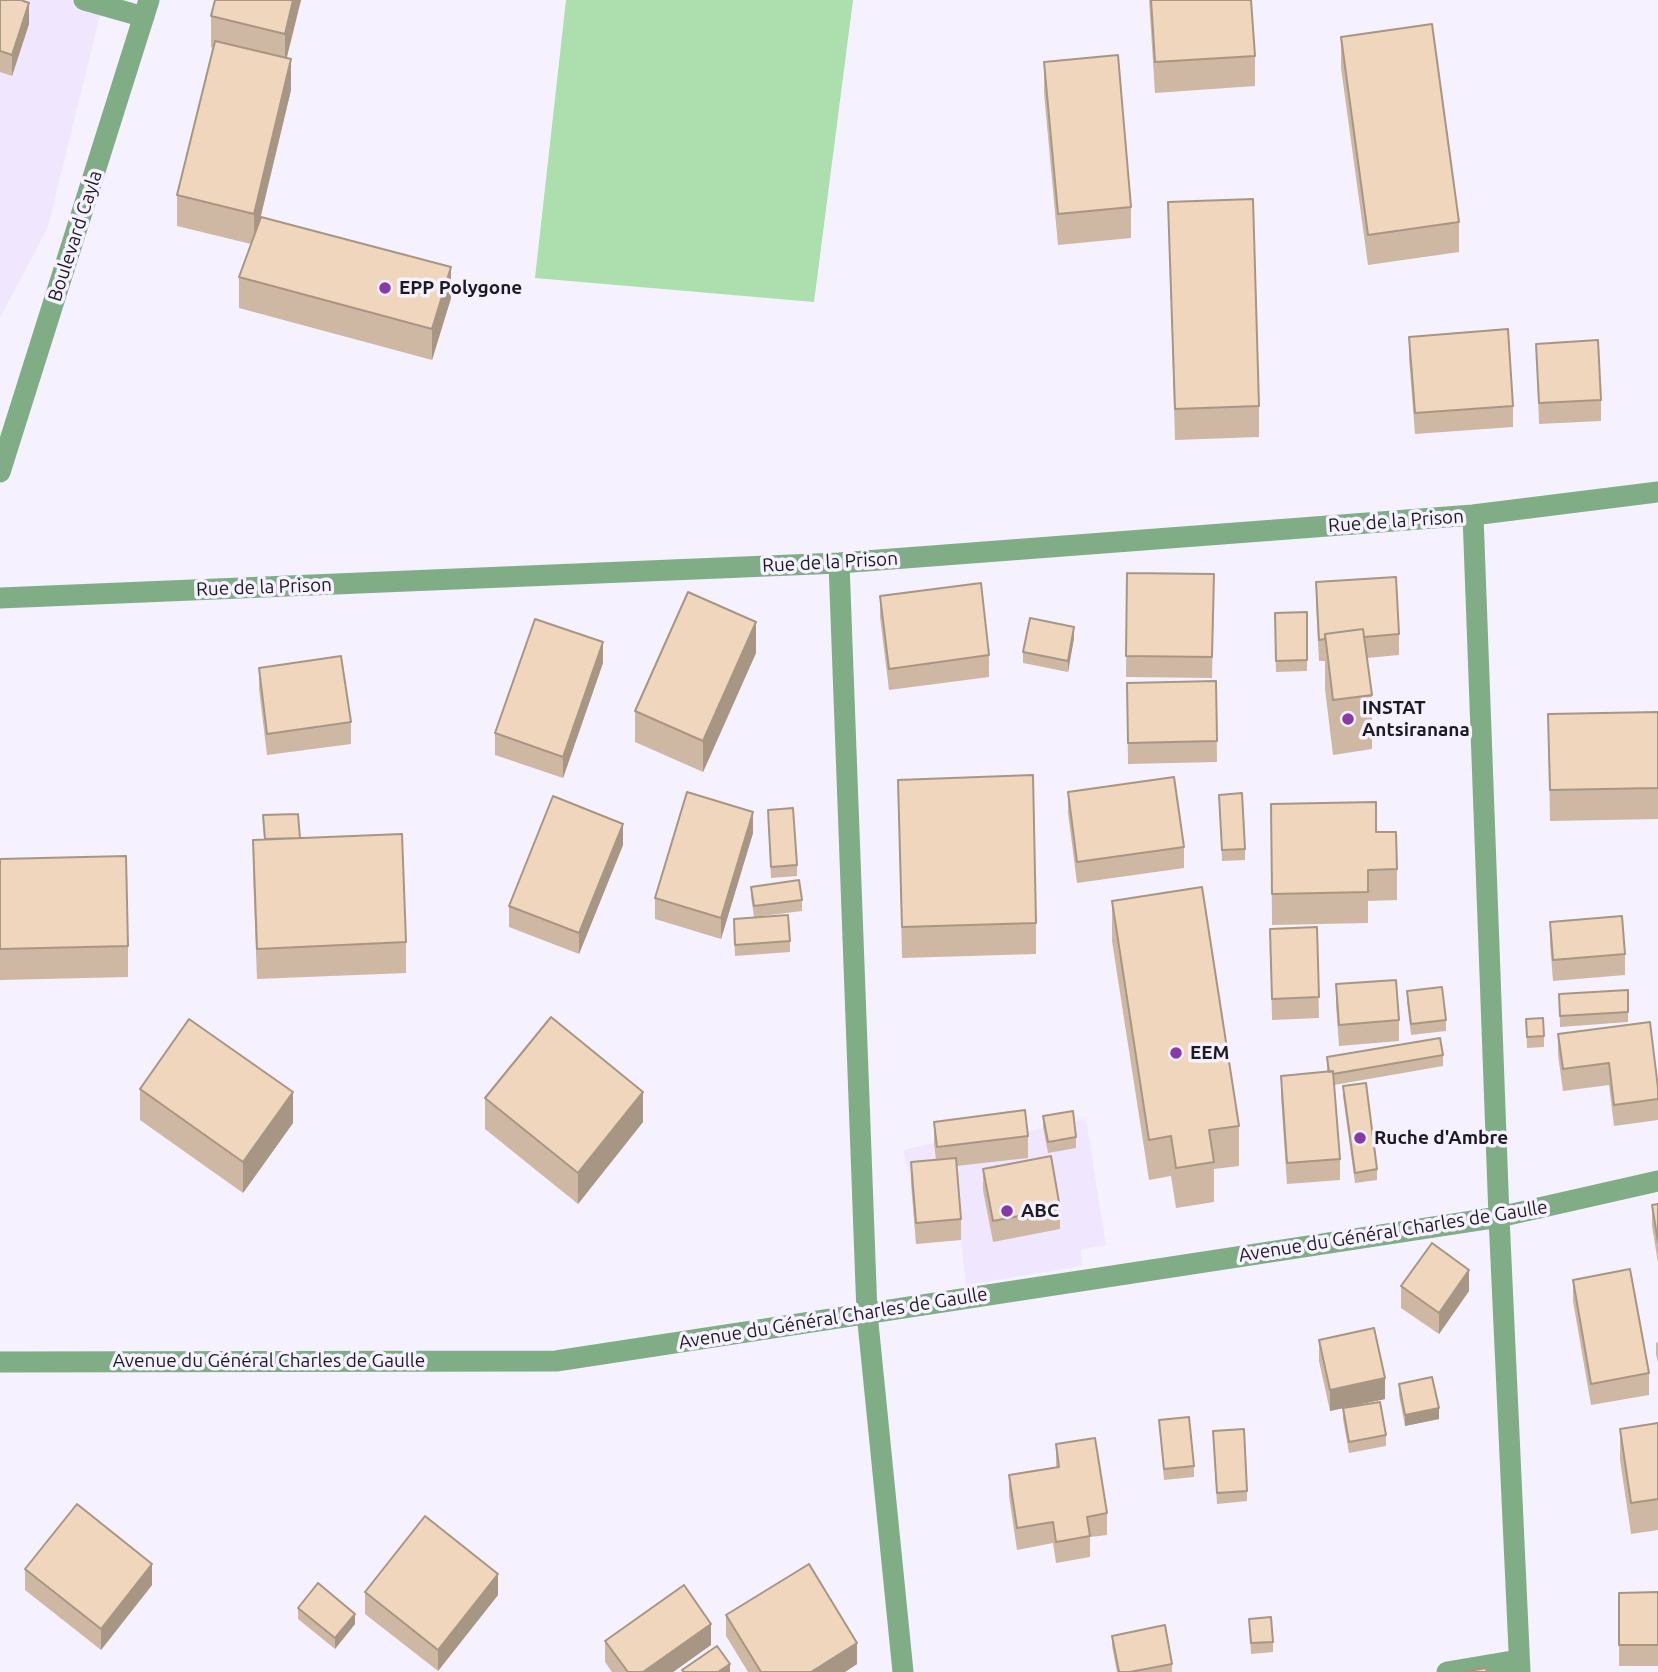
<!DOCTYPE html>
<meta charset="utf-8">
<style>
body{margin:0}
canvas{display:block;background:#f6f1fe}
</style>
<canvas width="1658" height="1672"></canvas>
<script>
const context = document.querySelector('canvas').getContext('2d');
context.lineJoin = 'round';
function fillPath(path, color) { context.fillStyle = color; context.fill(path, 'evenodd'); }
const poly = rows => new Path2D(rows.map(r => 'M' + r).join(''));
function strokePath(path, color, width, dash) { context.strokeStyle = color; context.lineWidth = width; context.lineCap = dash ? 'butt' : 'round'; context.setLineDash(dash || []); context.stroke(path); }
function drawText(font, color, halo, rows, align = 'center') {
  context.font = font + ' Ubuntu,sans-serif'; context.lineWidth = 7; context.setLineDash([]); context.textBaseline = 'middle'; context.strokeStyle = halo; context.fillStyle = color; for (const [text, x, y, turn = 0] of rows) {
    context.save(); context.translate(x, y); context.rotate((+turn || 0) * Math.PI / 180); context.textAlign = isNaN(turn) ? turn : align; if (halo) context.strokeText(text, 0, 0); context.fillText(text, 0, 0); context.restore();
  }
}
fillPath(poly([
 [0,0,73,0,102,7,48,227,0,318],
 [1086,1119,1106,1245,1081,1249,1082,1266,966,1285,961,1240,916,1244,911,1183,903,1150,934,1143,1025,1132]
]), '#f0e7fe');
fillPath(poly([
 [566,0,853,0,814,302,535,278]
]), '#acdfad');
strokePath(poly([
 [84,0,144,17],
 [0,472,149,0],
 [1473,515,1499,1217,1520,1672],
 [839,563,867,1313,903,1672],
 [0,598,839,563,1473,515,1658,492],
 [0,1362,556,1361,1499,1217,1658,1181],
 [1447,1672,1518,1660]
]), '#81ad86', 21);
fillPath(poly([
 [0,0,29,24,12,76,0,72],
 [301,0,286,58,291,90,259,224,451,298,432,360,239,308,239,277,251,244,177,226,177,195,213,48,211,47,211,16],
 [1149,0,1251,0,1255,56,1255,86,1155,93],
 [1341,37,1459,222,1459,252,1368,265,1341,68],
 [1044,62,1131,207,1131,238,1058,245,1044,93],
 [1168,202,1259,406,1259,437,1175,440],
 [1409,337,1513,406,1513,427,1415,434,1409,358],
 [1536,344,1601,400,1601,421,1539,424],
 [1127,573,1214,574,1212,678,1126,677],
 [1316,582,1399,634,1399,655,1367,658,1372,695,1372,749,1333,755,1325,689,1325,661,1319,661,1316,603],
 [880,596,989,655,989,677,889,690,880,617],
 [1307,612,1307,671,1276,672,1275,613],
 [1074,638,1068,672,1023,663,1023,652],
 [756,653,703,772,635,742,635,711],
 [603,663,563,778,495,755,495,733],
 [259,668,351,722,351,744,267,755,259,689],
 [1216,681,1217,762,1128,764,1127,683],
 [1658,712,1658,819,1550,821,1548,714],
 [898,780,1036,923,1036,954,902,958],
 [1068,792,1184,847,1184,868,1077,883,1068,813],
 [1219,795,1245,849,1245,860,1222,861],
 [1271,804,1376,832,1397,869,1397,900,1368,901,1368,923,1272,925],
 [768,810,797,865,797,876,771,878],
 [263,815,300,838,406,942,406,973,257,979,253,871,253,840,264,839],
 [753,833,721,939,655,919,655,898],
 [623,845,579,954,509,927,509,906],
 [0,859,128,946,128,977,0,980],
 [751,887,802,900,802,911,754,917,751,897],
 [1112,901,1239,1126,1239,1166,1214,1169,1214,1202,1176,1208,1171,1176,1149,1180,1112,941],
 [1550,922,1625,954,1625,975,1553,981,1550,943],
 [1317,927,1319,1018,1272,1020,1270,929],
 [734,930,790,941,790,952,735,956],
 [1336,984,1399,1020,1399,1041,1339,1046,1336,1005],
 [1628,990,1628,1022,1560,1027,1559,994],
 [1407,991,1446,1020,1446,1031,1411,1035,1407,1002],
 [1526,1019,1544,1036,1544,1047,1527,1048],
 [1558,1034,1658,1088,1658,1120,1614,1126,1609,1085,1563,1091,1558,1055],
 [1443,1055,1443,1066,1334,1085,1340,1159,1340,1180,1287,1184,1281,1097,1281,1076,1327,1072,1327,1057],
 [1343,1086,1377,1169,1377,1180,1355,1183,1343,1096],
 [140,1089,293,1123,243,1193,140,1120],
 [485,1098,643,1122,578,1204,485,1129],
 [1043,1116,1076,1137,1076,1148,1048,1153,1043,1127],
 [934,1122,1028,1136,1028,1158,956,1166,961,1219,961,1240,916,1244,911,1183,911,1162,936,1160,934,1143],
 [983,1169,1060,1208,1060,1229,993,1242,983,1190],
 [1658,1204,1658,1263,1652,1226,1652,1205],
 [1573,1280,1649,1373,1649,1395,1591,1405,1573,1301],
 [1401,1286,1469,1291,1439,1334,1401,1308],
 [1319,1340,1385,1399,1345,1407,1386,1435,1386,1446,1349,1453,1343,1419,1343,1408,1330,1411,1319,1361],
 [1658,1342,1658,1363,1656,1354,1656,1343],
 [1399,1384,1439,1419,1405,1426,1399,1395],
 [1159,1420,1194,1466,1194,1477,1164,1480],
 [1658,1423,1658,1530,1631,1534,1620,1460,1620,1429],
 [1213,1431,1247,1491,1247,1501,1217,1504],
 [1056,1444,1107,1513,1107,1535,1090,1537,1090,1557,1056,1563,1053,1543,1017,1550,1009,1496,1009,1475,1056,1467],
 [25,1569,152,1585,101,1650,25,1590],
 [365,1592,498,1595,438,1671,365,1614],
 [1658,1592,1658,1666,1619,1666,1619,1593],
 [298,1608,355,1624,335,1649,298,1619],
 [726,1615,857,1664,845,1672,748,1672,726,1636],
 [1249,1619,1273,1642,1273,1652,1251,1654],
 [1112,1636,1172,1664,1172,1672,1117,1672,1112,1646],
 [605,1641,711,1645,673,1672,612,1672,605,1662]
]), '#ceb8a3');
fillPath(poly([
 [293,0,301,0,285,65,285,34],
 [29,3,29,24,12,76,12,55],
 [291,59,291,90,254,244,254,214],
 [451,267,451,298,432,360,432,329],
 [756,622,756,653,703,772,703,741],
 [1074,627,1074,638,1068,672,1068,661],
 [603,642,603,663,563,778,563,757],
 [753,812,753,833,721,939,721,918],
 [623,824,623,845,579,954,579,933],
 [293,1092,293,1123,243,1193,243,1162],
 [643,1092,643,1122,578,1204,578,1173],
 [1469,1270,1469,1291,1439,1334,1439,1313],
 [1385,1378,1385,1399,1330,1411,1330,1390],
 [1439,1408,1439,1419,1405,1426,1405,1415],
 [152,1564,152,1585,101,1650,101,1629],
 [498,1574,498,1595,438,1671,438,1650],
 [355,1614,355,1624,335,1649,335,1638],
 [711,1624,711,1645,673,1672,643,1672],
 [857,1643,857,1664,845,1672,811,1672],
 [730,1664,730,1672,718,1672]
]), '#a79684');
const building = poly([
 [0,0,21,0,29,3,12,55,0,51,0,0],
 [215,0,293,0,285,34,211,16,215,0],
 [1151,0,1251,0,1255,56,1155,62,1151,0],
 [1432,24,1459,222,1368,235,1341,37,1432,24],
 [215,41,291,59,254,214,177,195,215,41],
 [1118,55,1131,207,1058,214,1044,62,1118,55],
 [1253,199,1259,406,1175,409,1168,202,1253,199],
 [261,217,451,267,432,329,239,277,261,217],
 [1508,329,1513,406,1415,413,1409,337,1508,329],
 [1598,340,1601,400,1539,403,1536,344,1598,340],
 [1127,573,1214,574,1212,657,1126,656,1127,573],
 [1396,577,1399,634,1364,637,1363,629,1325,634,1325,639,1319,640,1316,582,1396,577],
 [981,583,989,655,889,669,880,596,981,583],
 [688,592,756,622,703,741,635,711,688,592],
 [1307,612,1307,660,1276,661,1275,613,1307,612],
 [1030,618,1074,627,1068,661,1023,652,1030,618],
 [535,619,603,642,563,757,495,733,535,619],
 [1363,629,1372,695,1333,700,1325,634,1363,629],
 [341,656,351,722,267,734,259,668,341,656],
 [1216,681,1217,741,1128,743,1127,683,1216,681],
 [1658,712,1658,788,1550,790,1548,714,1658,712],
 [1033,775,1036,923,902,927,898,780,1033,775],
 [1174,777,1184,847,1077,862,1068,792,1174,777],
 [687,792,753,812,721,918,655,898,687,792],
 [1242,793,1245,849,1222,850,1219,795,1242,793],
 [553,796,623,824,579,933,509,906,553,796],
 [1376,802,1376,832,1396,832,1397,869,1368,870,1368,892,1272,894,1271,804,1376,802],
 [793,808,797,865,771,867,768,810,793,808],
 [298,814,300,838,265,839,263,815,298,814],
 [402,834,406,942,257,949,253,840,402,834],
 [126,856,128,946,0,949,0,859,126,856],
 [799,880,802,900,754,906,751,887,799,880],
 [1202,887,1239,1126,1209,1130,1214,1162,1176,1168,1171,1136,1149,1140,1112,901,1202,887],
 [788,915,790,941,735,945,734,919,788,915],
 [1622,916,1625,954,1553,960,1550,922,1622,916],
 [1317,927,1319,997,1272,999,1270,929,1317,927],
 [1396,980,1399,1020,1339,1025,1336,984,1396,980],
 [1442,987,1446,1020,1411,1024,1407,991,1442,987],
 [1628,990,1628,1012,1560,1016,1559,994,1628,990],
 [551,1017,643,1092,578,1173,485,1098,551,1017],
 [1543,1018,1544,1036,1527,1037,1526,1019,1543,1018],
 [189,1019,293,1092,243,1162,140,1089,189,1019],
 [1650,1022,1658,1088,1658,1099,1614,1105,1609,1063,1563,1069,1558,1034,1650,1022],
 [1440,1038,1443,1055,1333,1074,1333,1071,1329,1072,1327,1057,1440,1038],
 [1333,1071,1340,1159,1287,1163,1281,1076,1333,1071],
 [1366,1083,1377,1169,1355,1173,1343,1086,1366,1083],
 [1025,1110,1028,1136,937,1147,934,1122,1025,1110],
 [1073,1111,1076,1137,1048,1142,1043,1116,1073,1111],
 [1051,1156,1060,1208,993,1221,983,1169,1051,1156],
 [956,1158,961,1219,916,1223,911,1162,956,1158],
 [1658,1204,1658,1242,1652,1205,1658,1204],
 [1432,1243,1469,1270,1439,1313,1401,1286,1432,1243],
 [1630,1269,1649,1373,1591,1384,1573,1280,1630,1269],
 [1374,1328,1385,1378,1330,1390,1319,1340,1374,1328],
 [1432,1377,1439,1408,1405,1415,1399,1384,1432,1377],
 [1380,1402,1386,1435,1349,1442,1343,1408,1380,1402],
 [1189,1417,1194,1466,1164,1469,1159,1420,1189,1417],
 [1658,1423,1658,1499,1631,1503,1620,1429,1658,1423],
 [1244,1429,1247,1491,1217,1493,1213,1431,1244,1429],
 [1095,1438,1107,1513,1087,1517,1090,1536,1056,1542,1053,1522,1017,1528,1009,1475,1059,1467,1056,1444,1095,1438],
 [77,1504,152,1564,101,1629,25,1569,77,1504],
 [425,1516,498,1574,438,1650,365,1592,425,1516],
 [809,1564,857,1643,811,1672,761,1672,726,1615,809,1564],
 [318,1583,355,1614,335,1638,298,1608,318,1583],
 [684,1585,711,1624,643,1672,628,1672,605,1641,684,1585],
 [1658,1592,1658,1645,1619,1645,1619,1593,1658,1592],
 [1271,1617,1273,1642,1251,1643,1249,1619,1271,1617],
 [1165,1625,1172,1664,1130,1672,1119,1672,1112,1636,1165,1625],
 [717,1646,730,1664,718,1672,684,1672,682,1670,717,1646],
 [1486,1668,1487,1672,1464,1672,1486,1668]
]);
fillPath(building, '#efd6bd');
strokePath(building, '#a79684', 2);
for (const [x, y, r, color] of [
 [385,288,7,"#8938a8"],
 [1348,719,7,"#8938a8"],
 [1176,1053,7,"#8938a8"],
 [1360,1138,7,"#8938a8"],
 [1007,1211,7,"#8938a8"]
]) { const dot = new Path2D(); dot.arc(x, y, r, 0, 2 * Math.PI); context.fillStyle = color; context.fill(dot); strokePath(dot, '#f6f1fe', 2.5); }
drawText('19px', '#1e1a24', '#f6f1fe', [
 ["Boulevard Cayla",75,236,-72],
 ["Rue de la Prison",1396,521,-4],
 ["Rue de la Prison",830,562,-3],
 ["Rue de la Prison",264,587,-2],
 ["Avenue du Général Charles de Gaulle",1393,1231,-9],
 ["Avenue du Général Charles de Gaulle",833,1318,-9],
 ["Avenue du Général Charles de Gaulle",269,1361]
]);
drawText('bold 19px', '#1e1a24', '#f6f1fe', [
 ["EPP Polygone",399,288],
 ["INSTAT",1362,708],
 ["Antsiranana",1362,730],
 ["EEM",1190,1053],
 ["Ruche d'Ambre",1374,1138],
 ["ABC",1021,1211]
], 'left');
</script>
